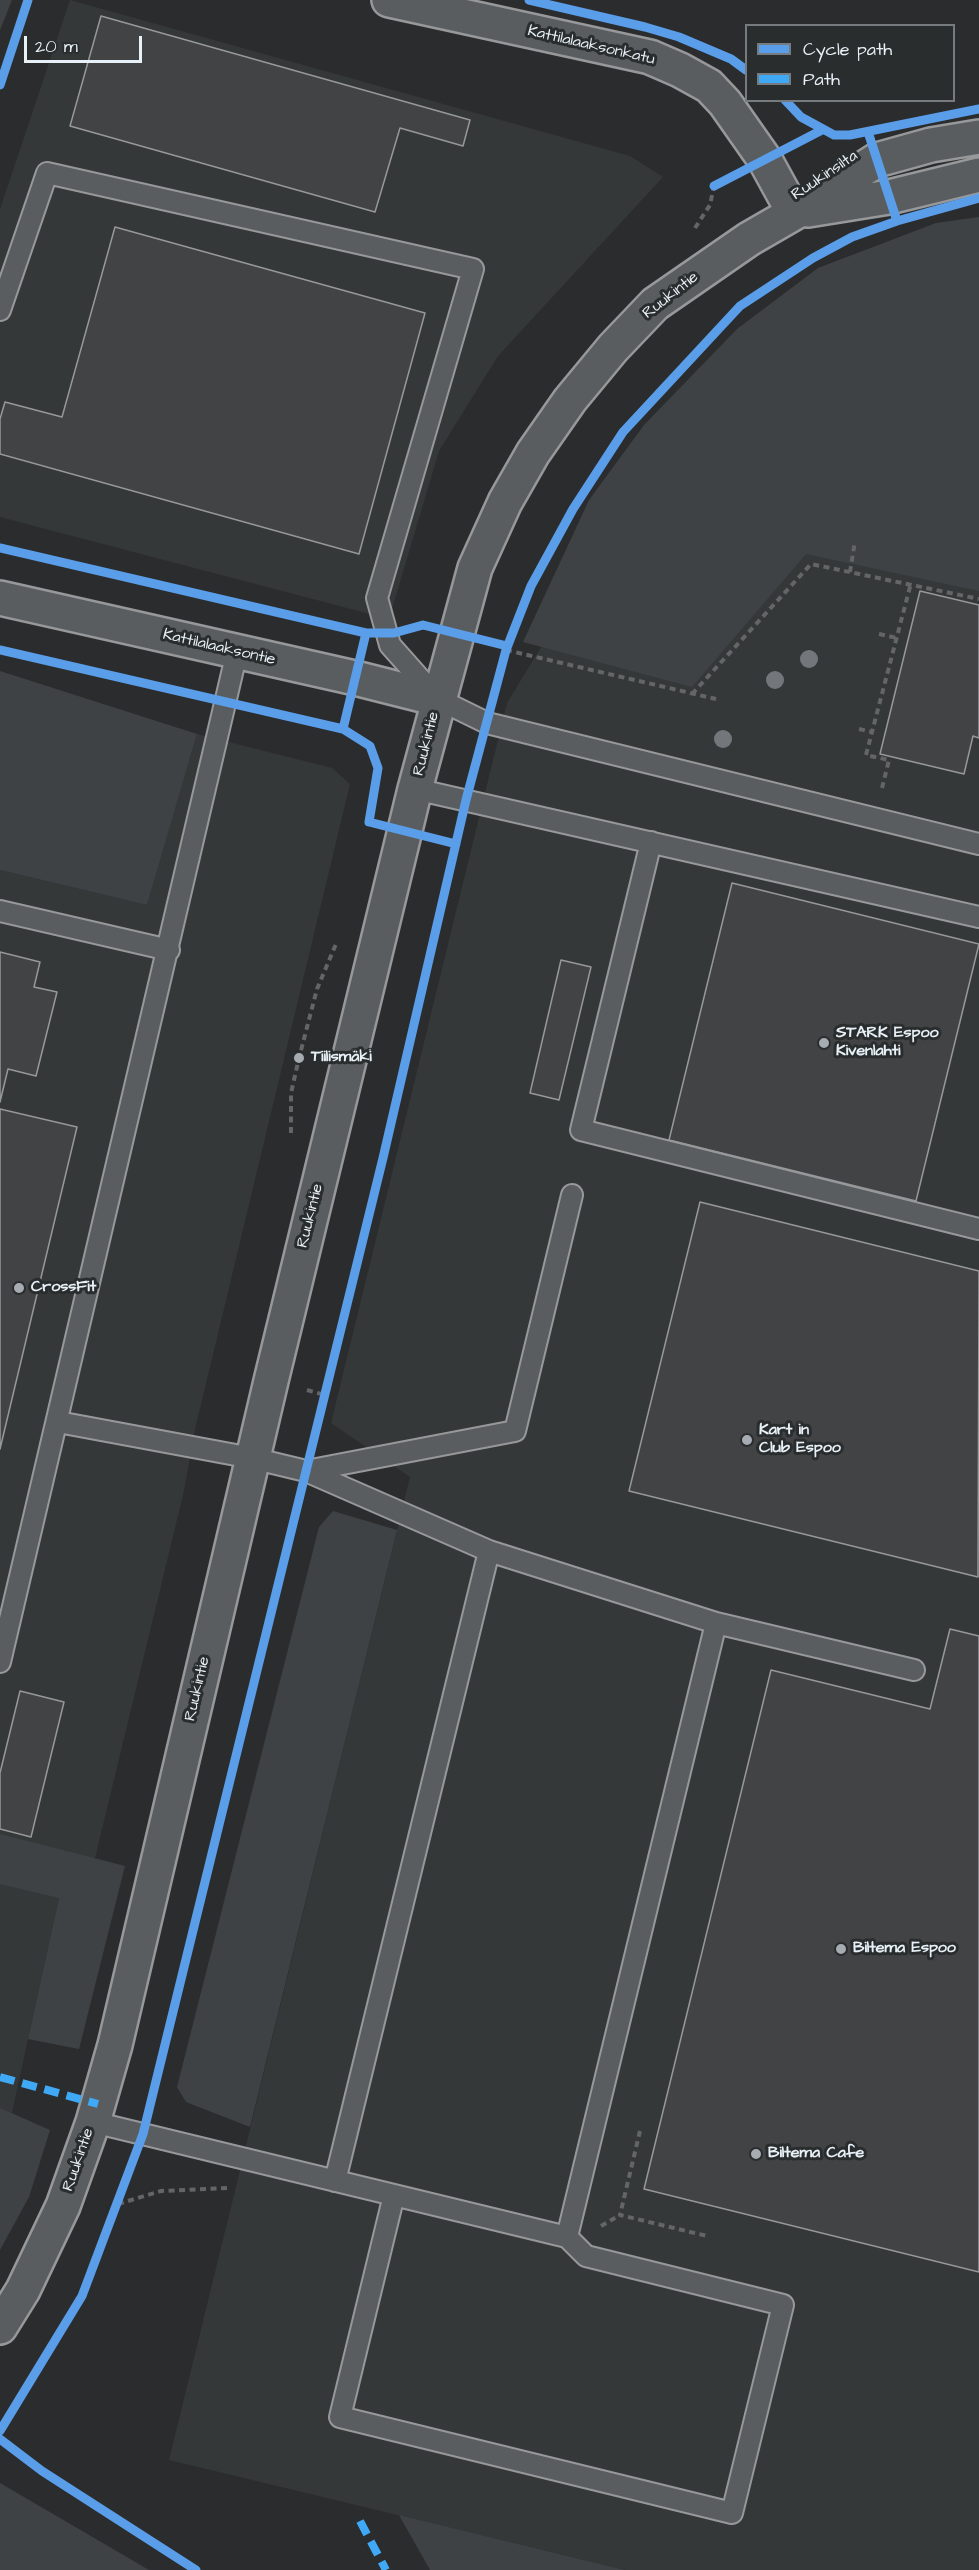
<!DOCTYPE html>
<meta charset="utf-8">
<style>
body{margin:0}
#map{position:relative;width:979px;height:2570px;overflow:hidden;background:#2b2c2d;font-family:"Architects Daughter",sans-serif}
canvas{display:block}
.legend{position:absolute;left:745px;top:24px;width:210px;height:78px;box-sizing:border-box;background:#2a2d2e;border:2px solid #767b7f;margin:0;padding:8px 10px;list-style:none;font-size:18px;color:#e8f1f8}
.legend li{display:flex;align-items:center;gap:12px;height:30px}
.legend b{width:30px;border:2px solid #767b7f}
.scale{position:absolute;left:24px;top:36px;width:118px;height:27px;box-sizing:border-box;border:3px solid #e8f1f8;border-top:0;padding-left:8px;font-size:18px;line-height:21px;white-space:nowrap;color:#e8f1f8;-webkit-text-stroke:4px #2a2d2e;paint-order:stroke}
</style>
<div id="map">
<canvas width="979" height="2570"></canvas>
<ul class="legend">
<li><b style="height:8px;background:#5a9eea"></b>Cycle path</li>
<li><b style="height:8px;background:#3fa9f5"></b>Path</li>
</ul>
<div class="scale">20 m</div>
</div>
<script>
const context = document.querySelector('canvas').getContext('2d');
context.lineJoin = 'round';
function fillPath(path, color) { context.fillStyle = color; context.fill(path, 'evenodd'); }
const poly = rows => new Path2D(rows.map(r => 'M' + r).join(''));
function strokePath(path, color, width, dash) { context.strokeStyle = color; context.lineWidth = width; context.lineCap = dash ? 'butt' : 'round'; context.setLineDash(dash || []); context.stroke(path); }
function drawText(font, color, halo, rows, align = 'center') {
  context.font = font + ' "Architects Daughter",sans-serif'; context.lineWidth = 6; context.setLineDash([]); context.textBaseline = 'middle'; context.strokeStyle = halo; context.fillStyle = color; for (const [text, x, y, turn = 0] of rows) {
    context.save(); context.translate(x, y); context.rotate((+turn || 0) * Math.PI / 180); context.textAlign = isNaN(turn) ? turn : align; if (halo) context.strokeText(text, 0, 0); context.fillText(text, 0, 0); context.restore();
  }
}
fillPath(poly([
 [70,0,630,156,663,177,498,356,439,451,389,619,0,517,0,209],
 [979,426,979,2570,626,2570,169,2460,410,1477,331,1423,507,703,656,458],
 [197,734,332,768,350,784,196,1425,183,1495,95,1858,59,1898,12,2112,0,2154,0,870,147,905]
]), '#353839');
fillPath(poly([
 [0,0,12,0,0,30],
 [979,217,979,591,806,554,692,687,523,642,589,500,644,425,737,329,818,268,936,223],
 [0,671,197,734,147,905,0,870],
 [333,1511,397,1530,250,2127,186,2102,177,2087,319,1527],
 [0,1834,125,1866,79,2049,28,2039,59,1898,0,1884],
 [0,2108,50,2130,29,2197,0,2250],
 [0,2483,149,2570,0,2570],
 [399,2515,625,2570,626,2570,430,2570]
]), '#3f4244');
const building = poly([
 [101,16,470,120,463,146,400,128,375,212,70,126,101,16],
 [115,227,425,313,359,554,0,454,0,419,5,402,62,417,115,227],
 [920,591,979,605,979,738,973,736,964,774,880,754,920,591],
 [732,883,979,944,916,1201,669,1140,732,883],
 [0,952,40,962,34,987,57,992,36,1076,8,1069,0,1102,0,952],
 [561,960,591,967,559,1100,530,1093,561,960],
 [0,1109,77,1127,0,1449,0,1109],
 [700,1202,979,1271,978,1577,629,1491,700,1202],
 [950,1629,979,1636,979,2272,644,2189,771,1670,930,1709,950,1629],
 [20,1691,64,1702,31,1837,0,1829,0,1773,20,1691]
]);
fillPath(building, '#424344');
strokePath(building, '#96989a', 1.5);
const service = poly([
 [0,310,47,173,473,269,377,598,390,645,438,699,487,723,979,844],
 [415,789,979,917],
 [651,842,581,1130,979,1229],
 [0,911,169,950],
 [58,1422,252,1458,306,1471,489,1551,716,1623,914,1670],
 [306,1471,515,1431,572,1195],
 [0,1662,237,652],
 [93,2122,567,2237,586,2256,783,2305,732,2513,340,2417,394,2195],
 [335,2181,489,1551],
 [567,2237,716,1623]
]);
const minor = poly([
 [0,598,355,678,438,699]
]);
const tertiary = poly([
 [389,0,650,57,680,70,709,86,725,103,765,160,794,213],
 [808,210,889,197,979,175],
 [0,2327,23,2290,63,2206,93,2122,115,2045,271,1381,415,789,475,568,505,502,533,453,570,400,613,348,655,304,749,239,794,213,877,160,931,145,979,137]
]);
strokePath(service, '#96989a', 24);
strokePath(minor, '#96989a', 38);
strokePath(tertiary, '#96989a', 38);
strokePath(poly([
 [695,228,710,205,714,186],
 [850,572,855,541],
 [879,634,897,638],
 [506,650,716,699],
 [692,694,811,564,979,599],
 [859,729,872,732],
 [882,788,889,760,866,755,911,583],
 [291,1133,291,1093,299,1058,317,989,336,944],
 [307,1390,325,1395],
 [640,2131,620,2215,707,2236],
 [118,2204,161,2191,227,2188],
 [601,2226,620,2215]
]), '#636566', 4, [6, 4.5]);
strokePath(service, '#5a5d60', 20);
strokePath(minor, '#5a5d60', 33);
strokePath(tertiary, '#5a5d60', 33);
strokePath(poly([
 [0,2077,98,2104],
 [360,2521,386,2570]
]), '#3fa9f5', 8, [15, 8]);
strokePath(poly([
 [529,0,645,27,679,37,731,59,746,70],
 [0,85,28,0],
 [785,100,801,117,834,135,850,135,979,109],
 [868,132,897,221],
 [714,186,822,130],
 [0,548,366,633,394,633,423,625,507,646],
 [0,650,343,729,370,746,378,768,369,822,456,844],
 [343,729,366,633],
 [0,2431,82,2296,143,2134,383,1158,466,800,506,650,531,586,573,509,623,432,740,306,813,258,852,237,897,221,979,198],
 [0,2439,42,2471,196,2570]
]), '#5a9eea', 9);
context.fillStyle = '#73777b';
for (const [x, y] of [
 [809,659],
 [775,680],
 [723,739]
]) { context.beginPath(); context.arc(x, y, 9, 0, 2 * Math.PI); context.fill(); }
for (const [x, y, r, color] of [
 [824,1043,6,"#a6acb1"],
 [299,1058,6,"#a6acb1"],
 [19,1288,6,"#a6acb1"],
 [747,1440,6,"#a6acb1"],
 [841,1949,6,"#a6acb1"],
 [756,2154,6,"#a6acb1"]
]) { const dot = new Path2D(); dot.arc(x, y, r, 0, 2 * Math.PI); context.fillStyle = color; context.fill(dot); strokePath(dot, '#2a2d2e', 2); }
drawText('16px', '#e8f1f8', '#2a2d2e', [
 ["Kattilalaaksonkatu",591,46,13],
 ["Ruukinsilta",825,176,-34],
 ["Ruukintie",671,296,-38],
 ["Kattilalaaksontie",219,648,13],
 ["Ruukintie",427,744,-76],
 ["Ruukintie",311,1216,-76],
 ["Ruukintie",198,1689,-77],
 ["Ruukintie",79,2160,-71]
]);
drawText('bold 16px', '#e8f1f8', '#2a2d2e', [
 ["STARK Espoo",836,1034],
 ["Kivenlahti",836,1052],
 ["Tiilismäki",311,1058],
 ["CrossFit",31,1288],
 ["Kart in",759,1431],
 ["Club Espoo",759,1449],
 ["Biltema Espoo",853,1949],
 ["Biltema Cafe",768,2154]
], 'left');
</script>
